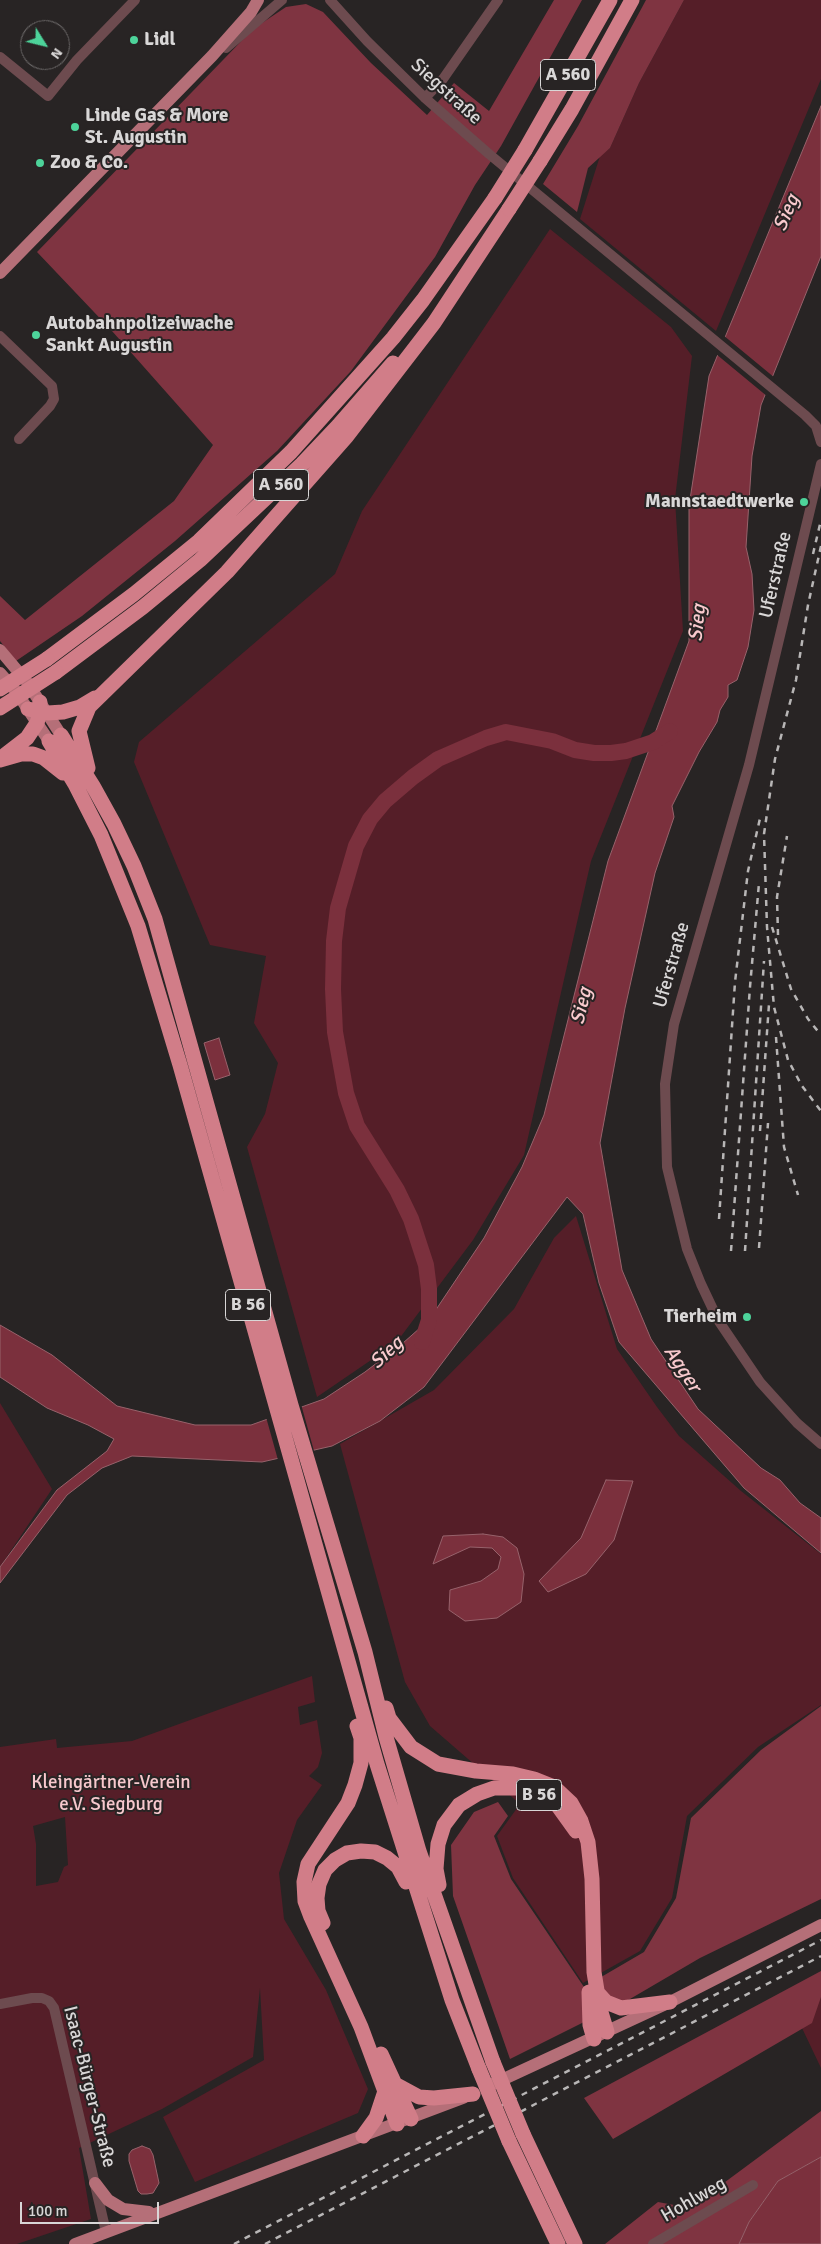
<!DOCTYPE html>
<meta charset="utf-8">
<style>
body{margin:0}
#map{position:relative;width:821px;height:2244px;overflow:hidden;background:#282424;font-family:Signika,sans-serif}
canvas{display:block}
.north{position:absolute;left:20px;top:20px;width:50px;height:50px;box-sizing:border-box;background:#282424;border:1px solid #6f6c6c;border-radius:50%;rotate:126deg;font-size:14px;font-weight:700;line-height:20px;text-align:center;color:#d9d7d7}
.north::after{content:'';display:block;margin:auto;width:18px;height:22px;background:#4dd39a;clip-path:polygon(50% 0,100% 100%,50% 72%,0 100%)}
.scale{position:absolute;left:20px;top:2202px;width:139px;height:22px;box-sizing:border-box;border:2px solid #d9d7d7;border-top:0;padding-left:6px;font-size:15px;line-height:18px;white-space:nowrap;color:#d9d7d7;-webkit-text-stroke:4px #282424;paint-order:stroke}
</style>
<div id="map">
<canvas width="821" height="2244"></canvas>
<div class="north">N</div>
<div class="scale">100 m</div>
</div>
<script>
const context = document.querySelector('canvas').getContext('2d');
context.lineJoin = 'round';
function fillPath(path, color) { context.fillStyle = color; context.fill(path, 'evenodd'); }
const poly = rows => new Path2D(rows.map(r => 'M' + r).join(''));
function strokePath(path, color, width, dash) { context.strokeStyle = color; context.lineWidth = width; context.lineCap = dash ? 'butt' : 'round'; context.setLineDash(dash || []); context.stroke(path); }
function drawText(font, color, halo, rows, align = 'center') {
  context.font = font + ' Signika,sans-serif'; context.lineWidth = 4; context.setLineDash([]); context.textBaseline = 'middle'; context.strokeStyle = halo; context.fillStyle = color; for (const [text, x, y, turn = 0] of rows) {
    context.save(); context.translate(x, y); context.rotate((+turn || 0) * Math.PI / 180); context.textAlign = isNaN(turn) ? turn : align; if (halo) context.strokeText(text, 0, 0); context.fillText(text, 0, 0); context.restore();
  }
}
fillPath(poly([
 [684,0,821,0,821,79,716,331,580,219,600,156,610,148,639,83],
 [550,229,671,327,692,356,675,499,683,631,591,861,524,1155,473,1240,396,1343,317,1397,247,1147,265,1114,278,1063,254,1023,266,956,210,945,134,762,139,742,335,574,362,511],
 [576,1216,617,1349,657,1407,679,1436,741,1491,821,1554,821,1705,758,1747,687,1816,672,1898,640,1951,583,1983,513,1878,497,1836,520,1804,430,1726,405,1682,340,1444,434,1390,514,1309,554,1238],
 [0,1403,52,1489,0,1567],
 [312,1676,315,1702,298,1707,300,1725,317,1720,322,1753,318,1767,309,1776,322,1785,297,1820,279,1873,284,1919,326,1990,368,2089,358,2113,195,2182,163,2117,264,2060,260,1988,253,2057,162,2109,79,2148,91,2219,17,2244,0,2244,0,1747,56,1739,57,1748,132,1741],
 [65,1817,68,1865,64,1867,58,1882,36,1886,36,1844,33,1826],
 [821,1985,821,2068,802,2028]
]), '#551e28');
fillPath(poly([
 [554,0,582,0,501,146,475,185,435,257,351,371,277,451,175,541,82,616,16,661,0,641,0,596,25,620,174,501,213,445,112,331,37,252,253,29,286,7,306,4,323,12,371,63,427,115,454,83,489,111],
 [646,0,684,0,639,83,610,148,588,168,577,212,543,184,578,126],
 [821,1706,821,1899,700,1958,630,1999,510,2059,453,1896,451,1845,474,1812,498,1802,508,1816,494,1836,511,1879,584,1987,644,1952,676,1898,691,1818,761,1750],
 [821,1971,821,1997,812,2023,613,2139,584,2098],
 [821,2111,821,2157,778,2181,749,2222,739,2244,605,2244,658,2202,690,2208]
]), '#7f3441');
const water = poly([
 [821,106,821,256,761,405,752,456,746,547,752,574,754,610,748,647,737,680,728,685,728,697,720,710,717,722,699,752,672,806,674,817,655,873,625,1008,600,1143,622,1270,651,1339,698,1409,761,1468,780,1480,800,1503,821,1518,821,1553,744,1488,619,1342,599,1283,583,1214,567,1197,424,1387,380,1421,332,1446,262,1462,132,1456,102,1468,67,1495,0,1583,0,1567,57,1490,107,1451,114,1439,88,1425,47,1408,0,1377,0,1325,52,1355,117,1406,195,1425,251,1425,324,1399,365,1372,403,1343,429,1320,484,1238,522,1167,544,1115,608,861,689,641,689,506,709,376,821,106],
 [219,1038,230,1075,215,1080,204,1043,219,1038],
 [606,1480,633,1481,614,1540,586,1574,548,1592,539,1581,581,1538,606,1480],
 [483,1534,503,1537,517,1548,524,1574,521,1602,497,1618,465,1621,449,1610,450,1590,481,1581,498,1569,501,1557,492,1548,470,1547,433,1564,443,1536,483,1534],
 [142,2146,150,2149,153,2155,159,2183,153,2193,147,2194,141,2194,138,2191,129,2161,129,2154,132,2150,142,2146],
 [821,2157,821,2244,739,2244,749,2222,778,2181,821,2157]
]);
fillPath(water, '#7b303d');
strokePath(water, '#97626b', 1);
fillPath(poly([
 [723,335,775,378,768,397,716,354],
 [301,1404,314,1451,278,1460,266,1417]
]), '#282424');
strokePath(poly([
 [422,1342,429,1320,429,1289,426,1265,411,1219,397,1190,357,1126,346,1093,335,1032,333,989,334,941,338,908,356,846,370,819,385,801,413,777,438,759,486,738,506,732,552,741,575,750,594,753,611,753,626,751,653,742,670,731]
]), '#7b303d', 16);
strokePath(poly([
 [330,0,367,41,425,98,489,154,805,415,816,426,821,442],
 [226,48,282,0],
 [0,57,48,96,77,60,135,0],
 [425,98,443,79,498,0],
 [0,336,52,386,54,399,50,406,19,439],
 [821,464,749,765,674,1024,665,1084,667,1167,687,1249,701,1284,718,1320,760,1382,797,1423,821,1444],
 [0,2004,32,1998,42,1998,49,2001,54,2008,106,2232],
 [653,2244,753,2185]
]), '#6d4b4f', 10);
strokePath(poly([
 [0,273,212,56,251,12,258,0],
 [0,650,27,682,61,735],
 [0,673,15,690,49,741],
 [493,2084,670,2002,821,1925],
 [95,2183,108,2200,123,2209,149,2212],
 [75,2244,463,2098]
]), '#b56f78', 12);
strokePath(poly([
 [525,150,610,0],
 [540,161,572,109,632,0],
 [47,659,134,594,199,541,291,452,393,338,423,300,495,198],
 [56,672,143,607,200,560,302,464,338,426,393,363],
 [28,709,48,713,63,712,80,707,95,698],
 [61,735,93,786,114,824,134,866,155,919,291,1405,365,1652,386,1737,419,1851,493,2062],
 [49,741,75,784,101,835,138,926,180,1065,377,1764,452,2000,479,2069],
 [5,755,27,738,37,723,40,712,40,702],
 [0,760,21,754,33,754,44,758,63,773],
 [88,768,79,731,89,707,227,572,347,436,434,323,509,209],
 [386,1708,389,1718,411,1747,438,1764,476,1771,513,1774,534,1779,554,1787,571,1803,581,1821,588,1842,592,1879,594,1972,600,2009,607,2032],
 [357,1726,361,1738,361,1763,355,1785,348,1803,308,1864,304,1882,305,1901,311,1917,361,2027,397,2124],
 [439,1885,436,1869,438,1844,444,1825,459,1805,477,1794,494,1788,522,1788,542,1796,558,1806,576,1831],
 [323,1923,318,1911,317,1898,319,1884,325,1870,335,1860,347,1853,361,1851,375,1852,387,1858,398,1867,406,1882],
 [589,1992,590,2025,594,2039],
 [597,1992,606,2002,621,2008,670,2002],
 [381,2054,411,2119],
 [395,2084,419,2097,434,2098,473,2094],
 [523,2134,575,2244],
 [363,2136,376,2118,385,2091],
 [509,2141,558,2244]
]), '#d17d88', 15);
strokePath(poly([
 [821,546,808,605,796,680,775,759,764,834,767,927,774,1007,788,1060,802,1086,821,1111],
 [813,554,821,520],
 [772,927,791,989,808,1019,821,1035],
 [778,935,777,897,787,836],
 [776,1037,784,1147,798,1195],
 [760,1131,769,1004],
 [719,1219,735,982,748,871,761,814],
 [759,1248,768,1123],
 [731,1251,750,987,759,883],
 [745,1251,764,961],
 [234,2244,821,1940],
 [265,2244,821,1956]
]), '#b8b6b6', 2.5, [6, 6]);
strokePath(poly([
 [495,198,525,150],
 [509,209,540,161],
 [0,689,47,659],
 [0,708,56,672],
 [493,2062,523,2134],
 [479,2069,509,2141]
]), '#d17d88', 15);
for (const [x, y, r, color] of [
 [134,40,5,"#4dd39a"],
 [75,127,5,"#4dd39a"],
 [40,163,5,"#4dd39a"],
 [36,335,5,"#4dd39a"],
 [804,502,5,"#4dd39a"],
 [747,1317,5,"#4dd39a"]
]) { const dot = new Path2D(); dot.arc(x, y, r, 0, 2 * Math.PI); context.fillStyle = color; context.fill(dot); strokePath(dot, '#282424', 2); }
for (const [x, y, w] of [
 [568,75,55],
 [281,485,55],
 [248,1305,45],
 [539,1795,45]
]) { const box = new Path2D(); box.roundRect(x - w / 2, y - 15.5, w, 31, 4); context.fillStyle = '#282424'; context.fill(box); strokePath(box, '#d9d7d7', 1); }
drawText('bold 18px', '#d9d7d7', null, [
 ["A 560",568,75],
 ["A 560",281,485],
 ["B 56",248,1305],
 ["B 56",539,1795]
]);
drawText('bold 19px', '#d9d7d7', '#282424', [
 ["Lidl",144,40],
 ["Linde Gas & More",85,116],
 ["St. Augustin",85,138],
 ["Zoo & Co.",50,163],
 ["Autobahnpolizeiwache",46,324],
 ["Sankt Augustin",46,346],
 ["Mannstaedtwerke",794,502,"right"],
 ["Tierheim",737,1317,"right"]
], 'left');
drawText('19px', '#d9d7d7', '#282424', [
 ["Siegstraße",446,92,42],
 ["Uferstraße",776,575,-77],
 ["Uferstraße",672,965,-74],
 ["Isaac-Bürger-Straße",89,2087,76],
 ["Hohlweg",694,2200,-30]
]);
drawText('19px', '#f7c8cd', '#282424', [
 ["Kleingärtner-Verein",111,1783],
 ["e.V. Siegburg",111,1805]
]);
drawText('italic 20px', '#f9cace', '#282424', [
 ["Sieg",787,213,-67],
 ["Sieg",698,623,-84],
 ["Sieg",582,1006,-77],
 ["Sieg",387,1353,-43],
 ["Agger",682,1369,57]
]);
</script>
